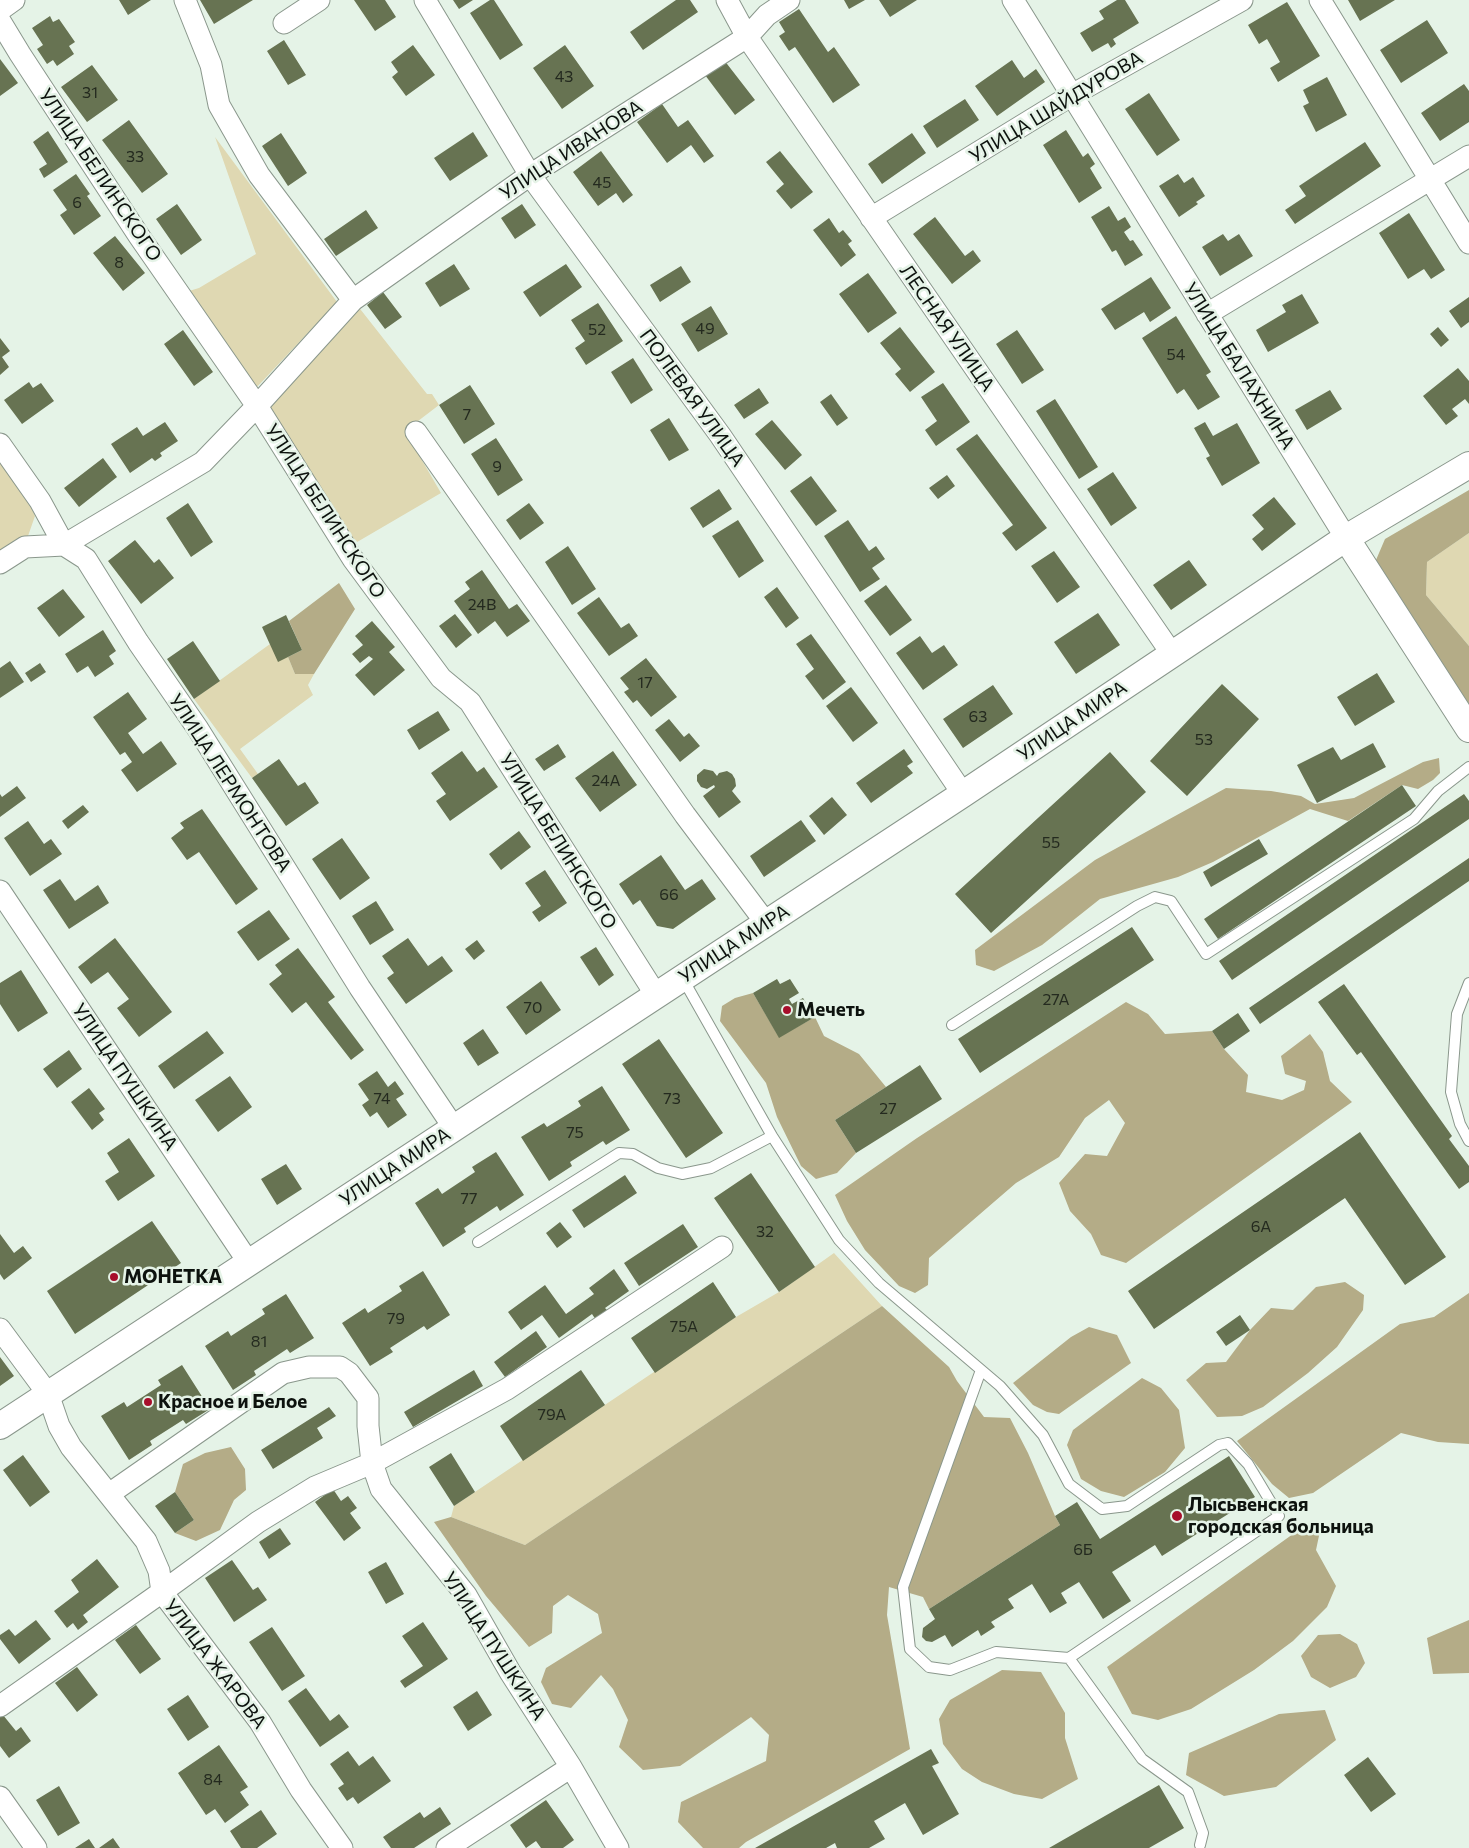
<!DOCTYPE html>
<meta charset="utf-8">
<style>
body{margin:0}
canvas{display:block;background:#e5f3e7}
</style>
<canvas width="1469" height="1848"></canvas>
<script>
const context = document.querySelector('canvas').getContext('2d');
context.lineJoin = 'round';
function fillPath(path, color) { context.fillStyle = color; context.fill(path, 'evenodd'); }
const poly = rows => new Path2D(rows.map(r => 'M' + r).join(''));
function strokePath(path, color, width, dash) { context.strokeStyle = color; context.lineWidth = width; context.lineCap = dash ? 'butt' : 'round'; context.setLineDash(dash || []); context.stroke(path); }
function drawText(font, color, halo, rows, align = 'center') {
  context.font = font + ' Commissioner,sans-serif'; context.lineWidth = 5; context.setLineDash([]); context.textBaseline = 'middle'; context.strokeStyle = halo; context.fillStyle = color; for (const [text, x, y, turn = 0] of rows) {
    context.save(); context.translate(x, y); context.rotate((+turn || 0) * Math.PI / 180); context.textAlign = isNaN(turn) ? turn : align; if (halo) context.strokeText(text, 0, 0); context.fillText(text, 0, 0); context.restore();
  }
}
fillPath(poly([
 [215,137,337,302,256,388,189,291,199,288,256,254],
 [357,305,427,394,432,394,439,405,405,431,441,493,352,545,268,406],
 [0,457,27,498,35,516,28,536,0,553],
 [1469,533,1469,646,1426,595,1427,562],
 [270,644,288,657,295,674,314,674,308,685,313,695,240,749,258,774,252,778,194,699],
 [834,1253,882,1306,525,1545,451,1517,454,1506,736,1317,779,1292]
]), '#dfd8b2');
fillPath(poly([
 [1469,490,1469,533,1427,562,1426,595,1469,646,1469,707,1376,560,1385,539],
 [339,583,355,609,314,674,295,674,288,657,302,650,289,621],
 [1439,758,1440,773,1433,780,1418,789,1402,785,1348,821,1310,809,1213,862,1178,877,1100,899,1042,945,994,971,976,965,975,950,1095,860,1226,788,1271,791,1301,796,1315,804,1354,798,1423,762],
 [753,993,779,1037,815,1017,824,1036,859,1054,886,1087,835,1120,856,1153,837,1173,816,1179,801,1166,777,1117,766,1083,720,1021,722,1006,735,998],
 [1126,1002,1148,1014,1165,1034,1212,1031,1224,1049,1248,1075,1246,1092,1282,1100,1304,1090,1306,1081,1285,1074,1281,1056,1310,1034,1323,1052,1330,1081,1352,1102,1126,1263,1101,1255,1091,1234,1070,1211,1059,1183,1085,1154,1107,1156,1125,1123,1109,1100,1085,1118,1059,1157,1016,1183,929,1258,928,1285,915,1293,899,1286,865,1250,847,1221,835,1195,917,1138],
 [1345,1282,1364,1295,1363,1310,1337,1347,1308,1373,1263,1407,1242,1416,1217,1417,1186,1380,1206,1363,1226,1362,1250,1330,1271,1308,1293,1310,1316,1287],
 [1469,1293,1469,1444,1438,1442,1401,1433,1313,1493,1289,1498,1272,1484,1237,1441,1400,1324,1434,1317],
 [882,1306,949,1367,957,1381,984,1417,1010,1418,1028,1453,1055,1516,1060,1525,929,1609,923,1597,889,1587,887,1615,910,1749,746,1842,739,1848,703,1848,678,1822,681,1802,766,1761,769,1735,751,1717,680,1766,643,1770,619,1747,628,1720,613,1689,601,1675,571,1708,552,1704,541,1682,546,1668,602,1633,598,1614,568,1595,553,1606,552,1633,529,1647,486,1596,434,1522,451,1517,525,1545],
 [1089,1327,1117,1335,1131,1363,1059,1414,1047,1412,1033,1405,1013,1383,1071,1337],
 [1142,1378,1161,1388,1179,1410,1185,1448,1165,1472,1124,1497,1101,1491,1081,1479,1067,1445,1073,1430],
 [231,1447,245,1469,246,1490,234,1500,220,1530,196,1541,175,1533,194,1520,175,1492,183,1464,205,1453],
 [1307,1524,1320,1531,1316,1550,1336,1586,1327,1607,1293,1641,1254,1670,1191,1709,1158,1720,1132,1714,1107,1667],
 [1469,1620,1469,1673,1433,1674,1427,1638],
 [1340,1634,1357,1644,1365,1663,1356,1677,1330,1688,1311,1677,1301,1656,1318,1635],
 [1002,1670,1041,1672,1065,1713,1065,1738,1078,1779,1042,1799,1014,1794,982,1782,962,1769,943,1744,939,1719,950,1700],
 [1325,1710,1336,1740,1276,1787,1224,1796,1186,1775,1189,1753,1279,1714]
]), '#b4ac87');
fillPath(poly([
 [119,0,151,0,128,15],
 [200,0,253,0,214,24],
 [354,0,385,0,396,17,375,31],
 [453,0,473,0,459,9],
 [490,0,494,0,523,45,500,60,470,13],
 [676,0,690,0,698,12,643,50,630,32],
 [844,0,865,0,849,9],
 [879,0,917,0,890,17],
 [1117,0,1125,0,1139,23,1113,39,1116,44,1111,48,1108,43,1092,52,1080,33,1104,19,1099,11],
 [1348,0,1395,0,1360,21],
 [1287,2,1320,56,1278,82,1270,68,1280,62,1267,39,1259,44,1248,25],
 [799,9,828,52,834,47,860,85,833,103,795,47,789,51,779,36,785,32,779,22],
 [50,16,53,22,59,19,75,42,69,46,74,54,57,66,53,60,47,64,37,49,43,45,32,28],
 [1427,20,1448,53,1401,83,1380,50],
 [284,40,306,75,288,85,267,51],
 [413,45,435,75,406,96,392,77,398,72,391,62],
 [565,45,594,86,562,109,533,68],
 [0,59,18,83,0,96],
 [724,60,755,100,735,115,705,75],
 [1012,60,1024,78,1036,69,1045,82,997,116,975,86],
 [92,65,118,100,87,122,61,87],
 [1327,77,1347,115,1316,132,1303,106,1309,103,1303,90],
 [1464,84,1469,91,1469,122,1440,141,1421,113],
 [1149,93,1180,140,1157,156,1125,109],
 [965,99,979,120,937,148,923,126],
 [662,104,678,127,688,120,714,156,704,163,691,145,667,163,637,122],
 [129,120,168,174,142,193,102,140],
 [1066,130,1083,157,1088,153,1095,164,1090,168,1102,188,1079,203,1043,145],
 [48,131,68,162,44,178,39,169,47,164,33,142],
 [473,132,488,156,450,181,434,158],
 [281,133,307,173,288,186,262,146],
 [912,133,926,153,882,184,868,164],
 [1365,142,1381,166,1295,224,1285,210,1306,196,1299,186],
 [601,151,633,195,623,203,616,193,598,206,573,172],
 [780,151,813,192,791,209,776,191,784,184,766,162],
 [76,174,90,194,87,196,101,216,74,235,60,215,67,210,53,190],
 [1178,174,1184,183,1193,177,1205,196,1196,202,1198,204,1179,217,1159,186],
 [177,204,202,240,181,255,156,219],
 [522,204,536,225,515,239,501,218],
 [1109,206,1118,221,1125,217,1131,227,1124,232,1130,241,1133,240,1143,255,1125,266,1116,250,1112,252,1091,217],
 [366,210,378,228,336,256,324,239],
 [1409,213,1445,270,1431,279,1424,269,1408,279,1379,233],
 [935,217,965,256,973,250,981,261,952,284,913,234],
 [829,218,839,233,843,230,852,241,848,244,856,255,841,267,813,230],
 [1223,234,1228,241,1239,234,1253,256,1220,276,1202,247],
 [115,236,145,273,123,291,93,253],
 [454,264,470,289,440,307,425,283],
 [566,264,582,287,540,317,523,292],
 [681,266,691,282,660,302,650,285],
 [868,273,897,313,868,333,839,294],
 [1151,277,1171,308,1150,322,1144,312,1115,330,1101,309],
 [383,292,402,317,385,329,367,305],
 [1302,294,1319,323,1268,352,1256,330,1286,312,1282,305],
 [1469,297,1469,322,1461,328,1449,311],
 [598,303,623,341,586,365,575,348,585,341,571,320],
 [711,306,728,334,698,352,681,324],
 [1176,316,1211,372,1206,375,1220,397,1198,410,1184,389,1177,394,1142,338],
 [900,327,935,372,910,392,895,374,901,369,880,343],
 [1438,327,1449,340,1441,347,1430,334],
 [183,330,213,372,194,386,164,344],
 [1017,330,1044,370,1022,384,996,344],
 [0,338,10,351,2,357,9,367,0,375],
 [633,358,653,390,631,404,611,372],
 [1458,368,1469,381,1469,404,1465,399,1452,409,1458,416,1446,425,1423,396],
 [29,382,33,388,41,383,54,401,22,424,4,400],
 [943,383,970,422,936,446,925,430,937,421,921,397],
 [470,385,495,424,464,444,439,405],
 [759,388,769,403,744,419,734,405],
 [1330,390,1342,409,1307,430,1295,410],
 [831,394,848,418,837,426,820,402],
 [1055,399,1098,467,1079,479,1036,411],
 [669,418,689,450,669,461,650,430],
 [772,420,802,455,785,470,755,434],
 [165,422,178,441,160,453,162,456,155,461,152,458,130,473,111,444,137,427,143,436],
 [1205,422,1213,436,1237,423,1260,463,1222,486,1206,458,1210,456,1194,428],
 [977,434,1047,528,1016,551,1002,533,1013,525,956,449],
 [496,438,523,480,498,496,471,454],
 [103,458,117,477,79,507,64,488],
 [1113,472,1137,508,1111,526,1087,489],
 [947,475,955,486,938,499,929,488],
 [811,476,837,511,816,526,790,491],
 [719,489,732,509,703,528,690,508],
 [1274,497,1296,524,1262,551,1252,539,1264,529,1252,515],
 [188,503,213,542,191,557,166,518],
 [529,503,544,523,520,540,506,520],
 [738,520,764,561,739,578,712,536],
 [848,520,869,551,876,546,885,559,872,568,880,579,860,592,824,536],
 [135,540,154,563,159,559,174,578,141,604,108,561],
 [568,546,596,589,572,605,545,562],
 [1054,551,1080,587,1057,603,1031,566],
 [1189,560,1207,585,1171,610,1153,585],
 [482,570,509,609,517,604,530,621,507,637,495,621,478,634,454,601,470,589,465,582],
 [886,585,912,620,890,636,864,601],
 [777,587,799,618,786,628,764,597],
 [63,589,85,617,59,637,37,608],
 [599,597,621,628,629,623,638,636,609,656,577,613],
 [1098,613,1120,645,1076,674,1054,642],
 [455,614,472,635,456,648,439,626],
 [286,615,302,650,278,662,262,627],
 [372,621,395,647,389,652,405,670,374,696,355,675,373,659,369,656,360,663,352,654,363,645,355,636],
 [103,630,116,651,109,656,114,664,95,677,88,666,77,673,65,654],
 [811,634,846,682,823,700,805,676,814,669,796,644],
 [920,636,932,653,944,645,958,665,923,690,896,653],
 [193,641,220,681,194,699,167,659],
 [646,658,677,697,651,717,637,700,633,703,624,692,629,689,620,678],
 [10,661,24,682,0,698,0,668],
 [40,663,46,672,31,682,25,673],
 [1377,673,1395,702,1355,726,1337,697],
 [1222,684,1259,719,1187,796,1150,761],
 [993,685,1013,714,963,748,943,719],
 [851,687,878,723,853,742,826,706],
 [128,692,147,719,128,733,143,754,161,741,177,764,137,792,121,770,132,762,125,752,120,755,93,717],
 [438,711,450,730,419,750,407,730],
 [669,719,684,737,689,733,700,746,680,762,655,730],
 [1373,743,1386,767,1317,803,1297,765,1333,747,1341,760],
 [558,744,566,757,544,771,535,759],
 [904,749,913,762,907,766,913,773,871,803,856,783],
 [462,751,477,772,484,767,498,787,450,821,436,801,446,794,431,773],
 [613,751,637,785,600,812,575,778],
 [1110,752,1146,792,991,933,955,894],
 [279,759,298,786,305,782,319,803,286,826,252,778],
 [704,769,713,771,717,776,719,773,727,771,732,774,735,779,736,786,732,791,741,802,719,818,703,796,715,787,714,785,707,789,701,787,697,781,697,775],
 [1402,785,1416,806,1218,939,1204,919],
 [17,786,26,798,0,817,0,794,2,797],
 [1464,794,1469,801,1469,819,1232,980,1219,961],
 [832,797,847,815,824,835,809,816],
 [83,805,89,812,68,829,62,821],
 [202,809,258,889,236,905,199,852,187,860,171,838,184,828,180,823],
 [801,820,816,841,764,877,750,856],
 [28,821,44,844,51,839,62,854,30,876,4,838],
 [519,831,531,847,501,870,489,854],
 [342,838,370,878,340,900,312,859],
 [1259,839,1268,854,1211,887,1203,872],
 [661,855,685,890,702,879,716,899,673,929,657,926,640,900,633,905,619,884],
 [1469,858,1469,881,1260,1024,1249,1008],
 [545,870,567,903,539,922,532,912,541,906,525,883],
 [60,879,75,901,98,885,109,903,69,929,43,890],
 [376,901,394,930,370,945,352,916],
 [269,910,290,939,258,961,237,932],
 [1132,927,1154,960,980,1073,958,1039],
 [115,938,172,1012,139,1037,117,1008,129,999,108,972,91,984,78,967],
 [408,938,428,966,442,956,453,971,406,1004,387,978,394,973,382,956],
 [477,940,485,951,474,960,465,949],
 [596,947,614,975,599,986,580,957],
 [298,948,335,997,328,1002,364,1050,351,1060,306,1002,292,1013,269,984,282,974,275,965],
 [21,970,48,1013,18,1032,0,1004,0,983],
 [777,979,780,984,790,979,799,993,789,999,792,1004,803,998,815,1017,779,1038,753,993],
 [541,981,561,1010,526,1035,506,1007],
 [1344,984,1452,1136,1449,1139,1469,1166,1469,1182,1459,1189,1361,1052,1357,1055,1318,1002],
 [1238,1013,1250,1031,1224,1049,1212,1031],
 [483,1029,499,1053,478,1066,463,1043],
 [207,1031,224,1053,174,1089,158,1066],
 [659,1039,723,1133,686,1158,622,1064],
 [69,1050,82,1069,57,1088,43,1069],
 [920,1065,942,1099,856,1153,835,1120],
 [377,1071,388,1087,395,1081,404,1094,396,1099,407,1115,388,1128,377,1112,370,1117,362,1105,369,1100,358,1084],
 [230,1076,252,1107,218,1132,195,1100],
 [602,1086,630,1130,606,1145,603,1141,570,1162,572,1166,549,1181,521,1137,544,1123,547,1127,581,1106,578,1101],
 [89,1088,105,1109,99,1113,104,1120,92,1130,71,1102],
 [1360,1132,1446,1257,1405,1285,1345,1198,1154,1329,1128,1291],
 [129,1138,155,1176,118,1201,105,1181,119,1172,107,1153],
 [496,1152,524,1195,500,1211,497,1206,464,1228,466,1232,443,1247,415,1203,438,1188,442,1194,475,1172,472,1167],
 [286,1164,302,1189,277,1205,261,1179],
 [751,1173,815,1267,779,1292,714,1198],
 [625,1175,637,1193,584,1228,572,1210],
 [152,1221,181,1263,75,1334,47,1291],
 [560,1222,572,1237,557,1248,546,1233],
 [683,1224,698,1247,639,1286,624,1263],
 [0,1234,14,1253,23,1246,32,1258,4,1280,0,1274],
 [614,1269,629,1291,605,1308,608,1311,596,1320,592,1314,559,1338,542,1315,521,1330,508,1312,545,1285,566,1314,594,1294,589,1288],
 [423,1271,450,1315,427,1330,424,1326,390,1348,393,1352,370,1366,342,1323,365,1308,368,1313,402,1291,399,1286],
 [713,1282,736,1317,655,1373,631,1338],
 [286,1294,314,1338,290,1353,287,1349,254,1371,256,1375,233,1390,205,1346,228,1331,231,1336,265,1314,262,1309],
 [1240,1315,1250,1330,1226,1346,1216,1332],
 [536,1331,547,1347,505,1377,494,1362],
 [0,1357,14,1376,0,1386],
 [182,1365,210,1409,186,1424,183,1420,150,1441,152,1445,129,1460,101,1416,124,1402,127,1407,161,1385,158,1380],
 [474,1370,483,1386,413,1427,404,1412],
 [581,1370,605,1405,523,1461,500,1426],
 [329,1407,336,1416,317,1428,323,1438,273,1469,261,1450],
 [451,1453,475,1492,454,1506,429,1467],
 [23,1455,50,1492,30,1507,3,1470],
 [1229,1456,1255,1497,1162,1556,1155,1545,1112,1572,1131,1601,1103,1619,1079,1582,1061,1593,1067,1603,1050,1613,1032,1584,1008,1599,1014,1608,991,1622,995,1627,981,1636,978,1630,952,1647,945,1635,932,1642,926,1641,922,1637,923,1628,935,1619,929,1609,1060,1525,1055,1516,1077,1502,1100,1539],
 [333,1489,341,1501,348,1496,357,1508,350,1513,361,1528,344,1541,315,1502],
 [175,1492,194,1520,175,1533,155,1506],
 [280,1528,291,1544,269,1559,259,1542],
 [97,1559,119,1587,83,1615,88,1622,78,1630,73,1623,67,1628,54,1611,79,1592,71,1580],
 [232,1560,253,1590,258,1587,267,1600,234,1622,205,1578],
 [386,1562,404,1594,386,1604,368,1572],
 [36,1620,51,1639,19,1664,0,1639,0,1635,9,1629,15,1636],
 [423,1622,448,1659,405,1688,400,1681,423,1666,402,1636],
 [136,1625,161,1659,140,1674,115,1640],
 [272,1627,305,1676,282,1691,249,1642],
 [77,1667,98,1695,77,1712,55,1683],
 [306,1688,330,1721,339,1714,349,1727,320,1747,288,1701],
 [477,1691,492,1715,468,1731,453,1707],
 [188,1695,209,1727,188,1741,167,1709],
 [3,1715,16,1731,21,1727,31,1741,9,1758,0,1746,0,1717],
 [219,1745,248,1787,240,1792,249,1805,225,1823,215,1809,206,1815,178,1773],
 [931,1749,939,1763,932,1766,959,1814,923,1835,905,1803,874,1821,885,1839,869,1848,837,1848,835,1843,826,1848,755,1848],
 [348,1751,359,1766,373,1756,391,1781,358,1804,353,1797,347,1801,338,1788,344,1784,330,1764],
 [1368,1757,1396,1794,1371,1812,1344,1775],
 [1159,1785,1184,1828,1149,1848,1049,1848],
 [59,1786,80,1823,58,1836,36,1800],
 [546,1800,574,1840,563,1848,541,1848,536,1841,526,1848,510,1825],
 [440,1807,451,1824,414,1848,391,1848,383,1837,420,1812,424,1818],
 [261,1810,277,1834,257,1848,241,1848,230,1831],
 [113,1838,120,1848,99,1848],
 [89,1839,95,1848,75,1848]
]), '#677352');
const service = poly([
 [683,979,772,1136,839,1240,879,1283,1000,1386,1043,1435,1069,1484,1102,1509,1127,1506,1219,1445,1228,1443,1248,1464,1279,1516,1069,1658,1142,1759,1188,1792,1203,1833,1200,1845],
 [1469,983,1457,1014,1451,1092,1460,1124,1469,1141],
 [952,1025,1137,906,1155,897,1171,901,1206,954,1414,819,1438,791,1469,767],
 [478,1242,619,1153,633,1154,658,1168,682,1174,711,1168,772,1136],
 [981,1370,903,1587,910,1649,929,1667,950,1670,996,1652,1069,1658]
]);
const minor = poly([
 [185,0,211,65,219,105,259,175,353,300],
 [425,0,530,175,720,435,963,794],
 [727,0,747,37,1172,654],
 [1013,0,1346,538],
 [1320,0,1469,243],
 [0,10,14,0],
 [0,21,20,54,139,236,257,406,353,559,441,678,470,702,656,995],
 [284,23,319,0],
 [871,218,1072,95,1242,0],
 [1207,314,1469,156],
 [416,432,685,815,766,923],
 [0,444,40,501,64,545,86,559,138,642,198,729,360,988,454,1128],
 [0,563,25,547,64,545,203,462,257,406,353,300,530,175,747,37,767,15,789,0],
 [0,891,249,1263],
 [0,1329,48,1394,59,1426,71,1447,146,1541,159,1571,162,1592,260,1722,301,1790,342,1848],
 [109,1494,283,1373,309,1367,340,1367,349,1373,368,1398,368,1426,372,1463,381,1489,466,1595,510,1672,571,1767,618,1848],
 [0,1706,162,1592,258,1522,315,1487,372,1463,507,1389,722,1247],
 [0,1797,36,1848],
 [447,1848,571,1767]
]);
const tertiary = poly([
 [1346,538,1469,729],
 [0,1426,963,794,1346,538,1469,465]
]);
strokePath(service, '#8a978c', 12);
strokePath(minor, '#8a978c', 23);
strokePath(tertiary, '#8a978c', 28);
strokePath(service, '#fff', 10);
strokePath(minor, '#fff', 21);
strokePath(tertiary, '#fff', 26);
for (const [x, y, r, color] of [
 [787,1010,5,"#a70e2b"],
 [114,1277,5,"#a70e2b"],
 [148,1402,5,"#a70e2b"],
 [1177,1516,6,"#a70e2b"]
]) { const dot = new Path2D(); dot.arc(x, y, r, 0, 2 * Math.PI); context.fillStyle = color; context.fill(dot); strokePath(dot, '#e5f3e7', 2); }
drawText('16px', '#242a1f', null, [
 ["43",564,77],
 ["31",90,93],
 ["33",135,157],
 ["45",602,183],
 ["6",77,203],
 ["8",119,263],
 ["49",705,329],
 ["52",597,330],
 ["54",1176,355],
 ["7",467,415],
 ["9",497,467],
 ["24В",482,605],
 ["17",645,683],
 ["63",978,717],
 ["53",1204,740],
 ["24А",606,781],
 ["55",1051,843],
 ["66",669,895],
 ["27А",1056,1000],
 ["70",533,1008],
 ["74",382,1099],
 ["73",672,1099],
 ["27",888,1109],
 ["75",575,1133],
 ["77",469,1199],
 ["6А",1261,1227],
 ["32",765,1232],
 ["79",396,1319],
 ["75А",684,1327],
 ["81",259,1342],
 ["79А",552,1415],
 ["6Б",1083,1550],
 ["84",213,1780]
]);
drawText('19px', '#0d120e', '#e5f3e7', [
 ["УЛИЦА ШАЙДУРОВА",1056,107,-31],
 ["УЛИЦА ИВАНОВА",571,150,-33],
 ["УЛИЦА БЕЛИНСКОГО",100,175,56],
 ["ЛЕСНАЯ УЛИЦА",947,328,55],
 ["УЛИЦА БАЛАХНИНА",1239,366,58],
 ["ПОЛЕВАЯ УЛИЦА",692,398,54],
 ["УЛИЦА БЕЛИНСКОГО",325,511,57],
 ["УЛИЦА МИРА",1072,721,-34],
 ["УЛИЦА ЛЕРМОНТОВА",230,783,57],
 ["УЛИЦА БЕЛИНСКОГО",558,841,58],
 ["УЛИЦА МИРА",734,944,-33],
 ["УЛИЦА ПУШКИНА",125,1077,56],
 ["УЛИЦА МИРА",395,1167,-33],
 ["УЛИЦА ПУШКИНА",494,1646,57],
 ["УЛИЦА ЖАРОВА",215,1664,53]
]);
drawText('bold 19px', '#0d120e', '#e5f3e7', [
 ["Мечеть",797,1010],
 ["МОНЕТКА",124,1277],
 ["Красное и Белое",158,1402],
 ["Лысьвенская",1188,1505],
 ["городская больница",1188,1527]
], 'left');
</script>
